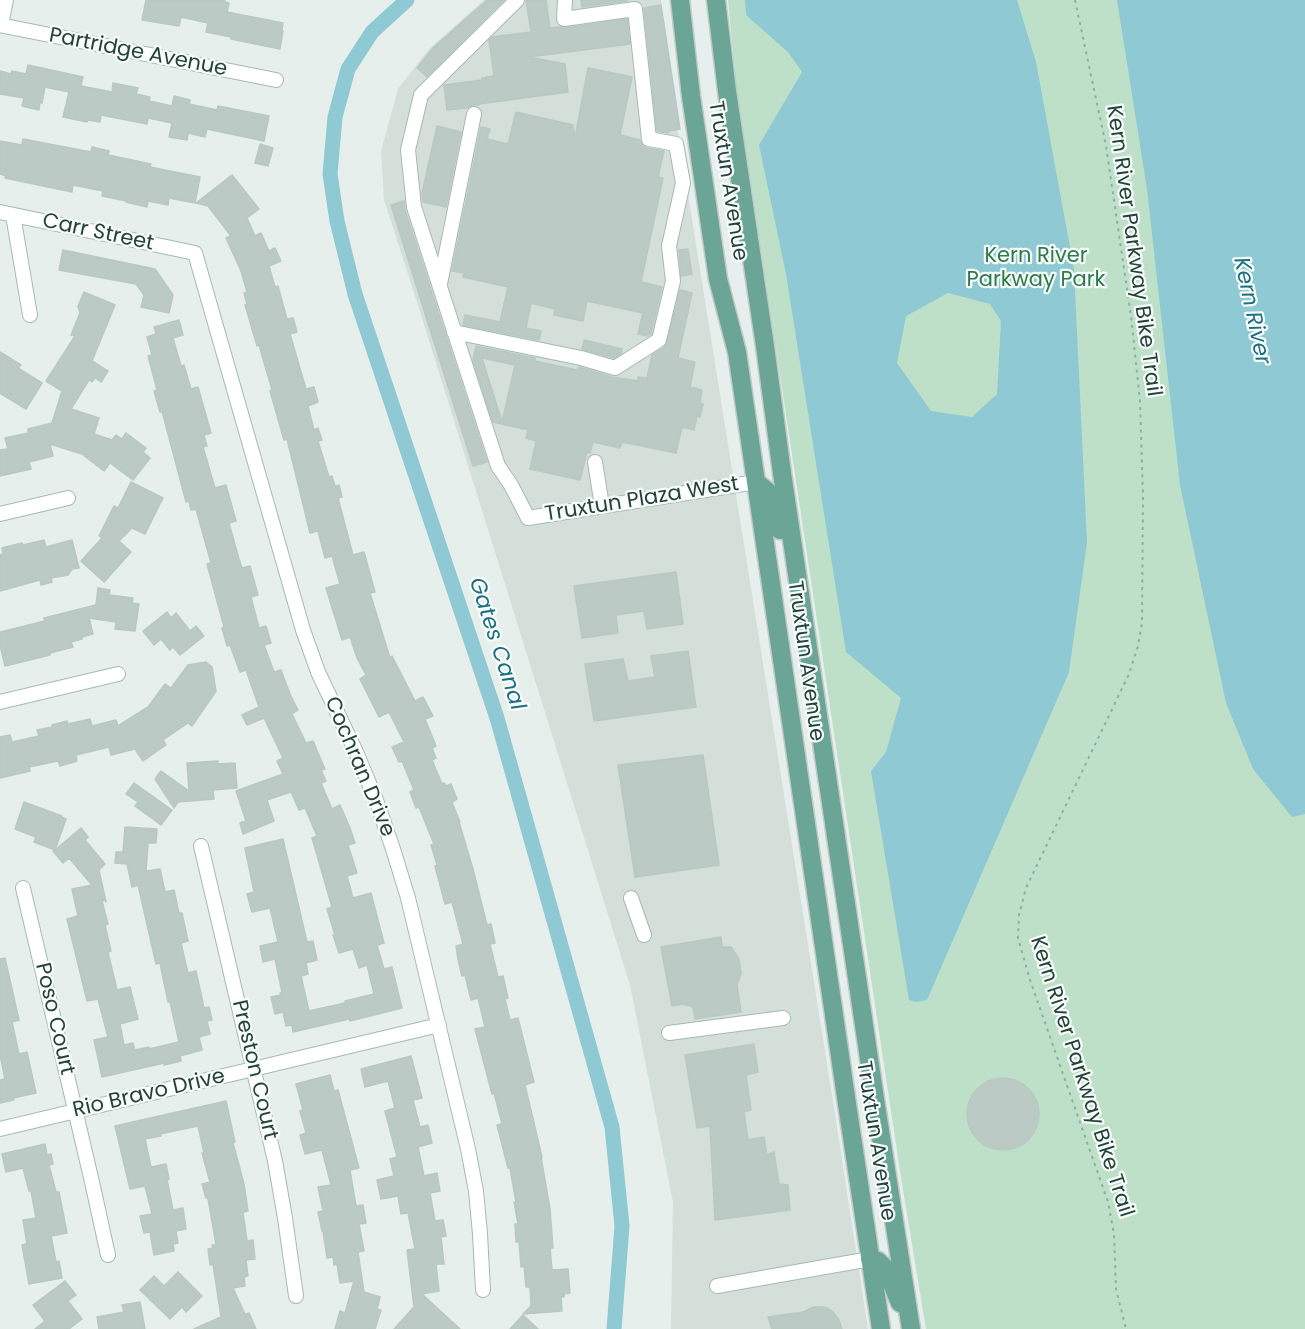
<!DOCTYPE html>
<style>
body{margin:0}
canvas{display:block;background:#e6efeb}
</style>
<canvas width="1305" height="1329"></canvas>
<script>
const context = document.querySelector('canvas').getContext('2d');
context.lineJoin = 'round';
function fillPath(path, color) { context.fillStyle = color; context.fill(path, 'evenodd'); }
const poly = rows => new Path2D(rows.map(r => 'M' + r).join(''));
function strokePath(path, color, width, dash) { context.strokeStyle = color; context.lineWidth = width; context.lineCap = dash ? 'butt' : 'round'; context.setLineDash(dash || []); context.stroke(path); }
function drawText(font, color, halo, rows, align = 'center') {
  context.font = font + ' Poppins,sans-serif'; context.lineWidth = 4.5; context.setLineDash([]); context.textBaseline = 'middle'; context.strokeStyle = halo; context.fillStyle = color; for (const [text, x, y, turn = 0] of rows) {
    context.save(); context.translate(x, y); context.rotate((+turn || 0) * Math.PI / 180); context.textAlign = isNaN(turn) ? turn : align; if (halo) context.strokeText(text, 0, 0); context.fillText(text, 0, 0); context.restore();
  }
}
fillPath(poly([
 [484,0,661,0,675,113,832,1095,868,1329,671,1329,673,1202,630,985,417,302,384,200,381,151,398,89,429,49]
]), '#d4dfda');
fillPath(poly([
 [728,0,1305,0,1305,1329,926,1329,902,1184,736,83]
]), '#bfe0c8');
fillPath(poly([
 [745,0,1017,0,1036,62,1074,269,1087,542,1069,672,927,1000,916,1002,909,1000,871,771,886,752,901,698,846,652,786,274,759,145,802,72,788,52,746,15],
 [948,293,990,304,1001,321,997,394,972,417,931,411,897,363,906,316],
 [1117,0,1305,0,1305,814,1292,817,1253,769,1226,703,1180,485,1147,189]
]), '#8ec9d4');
strokePath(poly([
 [407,0,372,32,348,69,335,117,330,174,337,221,355,294,497,718,612,1127,622,1226,614,1329]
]), '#8ec9d4', 15);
const building = poly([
 [146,0,225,0,225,2,229,3,227,12,283,23,282,31,283,31,280,49,231,39,231,37,206,32,208,23,181,17,179,26,142,20,146,0],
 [487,0,504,0,427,77,417,68,434,47,487,0],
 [526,0,546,0,550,28,560,27,565,28,627,19,630,44,529,57,565,64,568,92,479,104,479,105,472,105,466,108,447,110,444,85,482,80,482,78,494,76,489,40,492,37,531,32,526,0],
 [581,0,627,0,627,1,582,7,581,0],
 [661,5,680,129,669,131,668,133,657,131,644,8,661,5],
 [28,65,83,77,81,86,112,92,113,83,138,88,136,94,150,97,149,101,172,106,174,96,190,100,189,104,217,110,218,106,269,116,264,141,207,129,205,137,188,133,187,140,169,137,172,123,148,118,147,124,101,115,100,122,88,120,87,122,63,117,69,92,45,87,42,103,40,102,39,110,22,106,24,98,0,94,0,71,11,74,12,71,26,74,28,65],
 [588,68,632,77,620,135,640,140,643,146,647,148,664,151,658,177,663,178,641,282,662,287,651,334,648,336,638,334,643,313,587,301,583,321,554,315,555,309,531,303,526,328,541,331,539,340,463,325,465,315,500,322,508,287,463,277,464,273,452,271,481,127,490,129,487,139,508,144,516,112,573,125,575,138,588,68],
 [437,126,461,132,446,207,423,202,422,193,437,126],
 [23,139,91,152,92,147,109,151,108,155,151,164,150,167,200,177,195,203,169,198,168,205,148,201,147,207,126,202,126,201,102,196,103,191,73,185,72,192,5,178,6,176,0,174,0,141,22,145,23,139],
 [260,144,273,148,268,166,255,163,260,144],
 [232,175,259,209,247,218,255,236,261,233,269,251,275,248,281,261,269,266,275,287,278,286,287,319,293,318,297,332,290,334,306,389,314,387,318,402,308,406,314,430,318,428,322,440,318,441,329,477,332,476,335,486,339,485,342,497,338,498,353,555,364,552,375,592,370,593,390,658,392,656,415,701,423,697,433,716,425,719,436,746,432,748,436,758,432,760,442,784,444,783,446,786,451,784,457,799,452,802,460,822,459,822,473,869,487,925,491,924,495,943,490,944,498,977,503,976,508,998,505,999,510,1020,518,1018,534,1082,525,1085,542,1157,541,1157,550,1209,553,1248,550,1248,552,1270,568,1269,570,1293,564,1294,564,1297,561,1297,562,1311,523,1314,531,1306,530,1287,526,1287,524,1266,521,1267,519,1242,516,1242,515,1224,518,1224,514,1202,516,1202,510,1168,508,1168,497,1125,502,1124,494,1093,492,1094,475,1029,485,1027,478,998,471,1000,465,975,462,976,458,960,456,946,463,944,452,902,445,904,435,866,437,865,431,845,434,844,419,807,416,808,410,792,414,790,402,761,399,762,392,747,404,742,389,712,379,717,360,679,366,675,357,658,350,637,342,640,326,588,340,584,332,556,325,558,318,531,310,533,287,439,284,440,270,391,272,390,259,345,257,346,245,305,247,304,244,293,247,292,241,271,226,238,231,236,208,206,196,203,232,175],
 [404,201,405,210,487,462,473,466,391,205,404,201],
 [688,249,692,274,681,276,679,250,688,249],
 [63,250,155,269,173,295,169,313,141,307,144,295,136,284,59,270,63,250],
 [680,290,692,293,678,358,695,362,690,387,702,390,700,403,703,404,700,417,697,416,694,430,682,427,676,453,622,442,620,448,593,442,590,453,587,452,580,480,530,469,536,441,526,438,528,430,493,422,473,360,476,346,535,358,535,361,577,370,579,367,612,377,638,381,638,377,647,378,652,355,664,348,667,343,680,290],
 [482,358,515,365,502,422,482,358],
 [84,292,115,305,92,361,108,371,101,382,95,378,92,382,89,380,71,409,99,418,94,434,112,440,116,435,122,439,126,433,146,448,143,452,150,458,133,480,110,463,104,471,82,454,50,444,53,456,29,462,31,469,0,476,0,450,8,449,5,438,28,433,28,429,52,423,62,391,46,381,75,336,71,335,80,313,78,306,84,292],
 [179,320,183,335,173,338,181,366,184,365,191,389,198,387,211,433,204,435,207,446,203,447,215,488,226,485,236,521,229,523,239,559,242,568,250,566,258,595,251,597,259,628,266,626,271,643,264,645,274,672,281,670,290,694,298,710,292,714,306,743,313,741,325,769,321,770,326,781,321,783,332,809,340,805,350,828,355,843,348,845,357,873,347,876,353,898,371,893,384,943,377,945,384,969,392,967,402,1008,350,1021,349,1019,293,1032,292,1025,286,1026,283,1012,275,1014,271,997,281,995,280,993,282,992,275,959,263,962,260,946,278,942,270,908,252,912,247,894,254,892,245,848,283,839,307,942,313,941,317,960,306,963,308,974,301,976,309,1011,345,1003,345,1001,374,994,367,965,359,968,353,949,339,953,333,935,335,935,327,909,332,907,312,838,317,836,305,808,299,810,291,792,267,800,274,821,243,834,240,823,246,821,236,791,283,774,277,761,283,758,264,718,247,725,242,715,259,707,246,670,240,672,230,645,227,646,222,628,224,627,207,564,211,563,196,509,191,510,189,501,186,502,162,411,160,412,154,391,157,390,148,356,152,355,147,337,156,334,154,327,179,320],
 [584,340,622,349,621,354,614,358,582,349,584,340],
 [0,352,21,365,18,368,42,383,26,409,0,393,0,352],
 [131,482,163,498,145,534,132,528,119,541,131,552,104,582,81,561,102,538,99,536,114,506,118,508,131,482],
 [44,540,46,547,72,540,79,568,72,569,68,575,51,578,52,582,41,585,40,580,0,591,0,555,3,554,2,548,22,543,23,545,44,540],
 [676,572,683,624,647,629,644,611,616,615,618,633,582,638,574,586,676,572],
 [98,588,110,590,109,595,133,598,132,603,139,604,135,631,115,629,116,622,89,618,93,634,82,637,82,639,71,642,73,647,50,653,50,655,5,666,0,645,0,632,45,621,44,618,96,605,98,588],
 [167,612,171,618,176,613,190,631,196,626,204,636,180,655,173,647,170,650,161,639,154,645,143,631,167,612],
 [688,651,696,707,594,721,585,664,623,659,628,681,655,677,651,656,688,651],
 [206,662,212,667,216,691,192,726,188,723,163,740,166,745,143,761,135,749,111,755,109,747,76,755,77,761,60,766,58,761,29,767,30,771,0,778,0,737,10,735,12,742,39,736,37,730,52,727,52,725,67,721,68,724,90,719,92,726,116,720,118,726,148,707,165,684,171,688,188,665,206,662],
 [703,755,719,865,635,877,618,765,703,755],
 [218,761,218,764,235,763,237,788,213,790,214,799,178,802,174,808,155,779,161,771,189,791,187,763,218,761],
 [134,783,172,810,161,825,135,806,138,802,126,794,134,783],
 [24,802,62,816,61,817,66,819,55,850,81,828,88,837,85,840,105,864,99,870,106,902,105,900,102,901,108,924,105,925,111,951,108,952,117,990,130,987,138,1019,120,1024,124,1045,133,1043,135,1050,149,1047,149,1049,179,1042,170,1002,168,1002,160,963,156,964,138,885,132,887,127,864,115,863,116,852,123,852,125,827,157,829,156,843,148,843,146,871,160,869,165,892,174,890,179,913,182,913,188,941,181,943,188,973,196,971,204,1008,209,1007,212,1020,207,1021,210,1034,199,1037,202,1050,180,1056,181,1061,164,1065,164,1063,102,1077,94,1040,108,1037,98,999,87,1001,67,919,78,916,72,889,92,885,69,858,63,863,53,851,55,850,34,842,36,837,15,829,24,802],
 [721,937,722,947,731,947,739,959,741,974,737,985,741,1012,695,1019,693,1007,682,1004,672,1006,661,947,721,937],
 [5,958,19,1020,12,1022,19,1054,27,1052,36,1093,13,1098,14,1100,0,1103,0,1080,5,1079,0,1055,0,959,5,958],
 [754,1044,758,1072,746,1075,751,1110,744,1112,748,1140,764,1137,767,1155,774,1152,779,1184,788,1185,790,1210,715,1220,710,1126,697,1128,685,1055,754,1044],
 [411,1056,422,1098,413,1100,420,1127,428,1125,432,1143,418,1147,424,1176,437,1173,440,1191,430,1193,435,1221,443,1220,446,1236,441,1237,444,1264,436,1264,439,1291,422,1294,460,1329,394,1329,414,1307,407,1250,415,1249,408,1213,401,1214,398,1196,381,1199,377,1180,394,1176,390,1159,397,1157,385,1111,395,1108,388,1081,365,1087,361,1069,411,1056],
 [330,1075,334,1091,338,1090,359,1168,350,1170,356,1206,363,1205,366,1223,359,1224,364,1251,358,1252,364,1292,380,1297,377,1309,381,1310,375,1329,335,1329,340,1311,345,1313,354,1281,340,1283,337,1264,334,1265,333,1257,327,1258,323,1231,322,1231,318,1212,323,1211,318,1187,331,1185,322,1150,305,1154,300,1135,306,1133,300,1111,303,1110,296,1084,330,1075],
 '967 1114a36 36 0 1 1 72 0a36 36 0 1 1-72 0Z',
 [226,1101,235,1142,233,1143,244,1184,248,1211,243,1212,247,1241,253,1240,255,1259,246,1260,248,1276,244,1277,245,1286,233,1288,245,1314,249,1313,256,1329,194,1329,221,1317,213,1264,210,1265,208,1249,213,1248,212,1245,216,1245,208,1198,206,1198,202,1184,210,1182,202,1153,204,1153,198,1126,160,1134,161,1136,145,1139,151,1167,166,1164,169,1179,167,1180,173,1210,183,1208,186,1229,176,1231,178,1243,173,1244,174,1251,154,1255,150,1232,144,1233,140,1216,152,1214,145,1186,130,1189,115,1126,226,1101],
 [45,1144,47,1155,51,1154,53,1164,49,1165,56,1192,59,1192,67,1233,51,1236,56,1262,59,1261,62,1278,29,1284,22,1245,27,1244,23,1220,36,1218,31,1191,29,1191,23,1168,6,1172,2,1154,45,1144],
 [178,1272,202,1296,186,1312,182,1307,170,1319,140,1290,154,1276,164,1286,178,1272],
 [65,1281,76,1295,68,1301,82,1319,69,1329,35,1329,45,1321,33,1305,65,1281],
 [140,1302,145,1329,99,1329,97,1317,124,1312,122,1305,140,1302],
 [814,1307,825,1307,833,1312,839,1320,842,1329,772,1329,768,1317,803,1312,814,1307],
 [523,1315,538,1329,510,1329,523,1315]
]);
fillPath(building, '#bbcac4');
strokePath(building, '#b8c9c2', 1.5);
const minor = poly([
 [517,0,421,95,408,150,414,207,498,466,511,485,528,518,756,482],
 [0,25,276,80],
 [1,25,6,0],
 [0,212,195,253,303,630,318,672,356,752,376,800,393,849,408,898,468,1149,476,1191,480,1234,483,1290],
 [13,215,30,315],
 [440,284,474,114],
 [454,332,581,358,615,368,659,340,673,281,669,246,683,183,676,144,649,139,635,9,564,19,565,0],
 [595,462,602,506],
 [0,514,68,498],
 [0,702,118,674],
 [201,846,275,1161,285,1218,296,1296],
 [23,888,92,1182,108,1255],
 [631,898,644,935],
 [669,1033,783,1018],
 [0,1129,439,1025],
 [717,1286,870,1259]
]);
const major = poly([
 [680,0,691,96,718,279,737,352,847,1104,881,1329],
 [716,0,727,91,765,346,782,473,875,1099,911,1329],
 [756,482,767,491,772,501,780,530],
 [870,1259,878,1261,886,1269,900,1303]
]);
strokePath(minor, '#a8b8b2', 16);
strokePath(major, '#c2cac8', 21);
strokePath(poly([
 [1075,0,1106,146,1131,316,1140,401,1143,497,1142,623,1138,646,1129,674,1026,888,1019,915,1018,938,1030,980,1108,1202,1114,1234,1116,1289,1126,1329]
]), '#86b3a5', 2, [3, 4.5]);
strokePath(minor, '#fff', 14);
strokePath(major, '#6aa596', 18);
drawText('21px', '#24423a', '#f7fbf9', [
 ["Partridge Avenue",138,53,11],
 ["Truxtun Avenue",727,181,81],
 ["Carr Street",98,233,12],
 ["Kern River Parkway Bike Trail",1133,251,82],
 ["Truxtun Plaza West",642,500,-9],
 ["Truxtun Avenue",805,661,82],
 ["Cochran Drive",359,767,67],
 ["Poso Court",54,1019,77],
 ["Preston Court",254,1070,77],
 ["Kern River Parkway Bike Trail",1081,1077,72],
 ["Rio Bravo Drive",149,1094,-13],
 ["Truxtun Avenue",875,1141,81]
]);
drawText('21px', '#2d7a4b', '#f7fbf9', [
 ["Kern River",1036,257],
 ["Parkway Park",1036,281]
]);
drawText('italic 22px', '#1c6f80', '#f7fbf9', [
 ["Kern River",1251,311,78],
 ["Gates Canal",496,644,72]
]);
</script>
